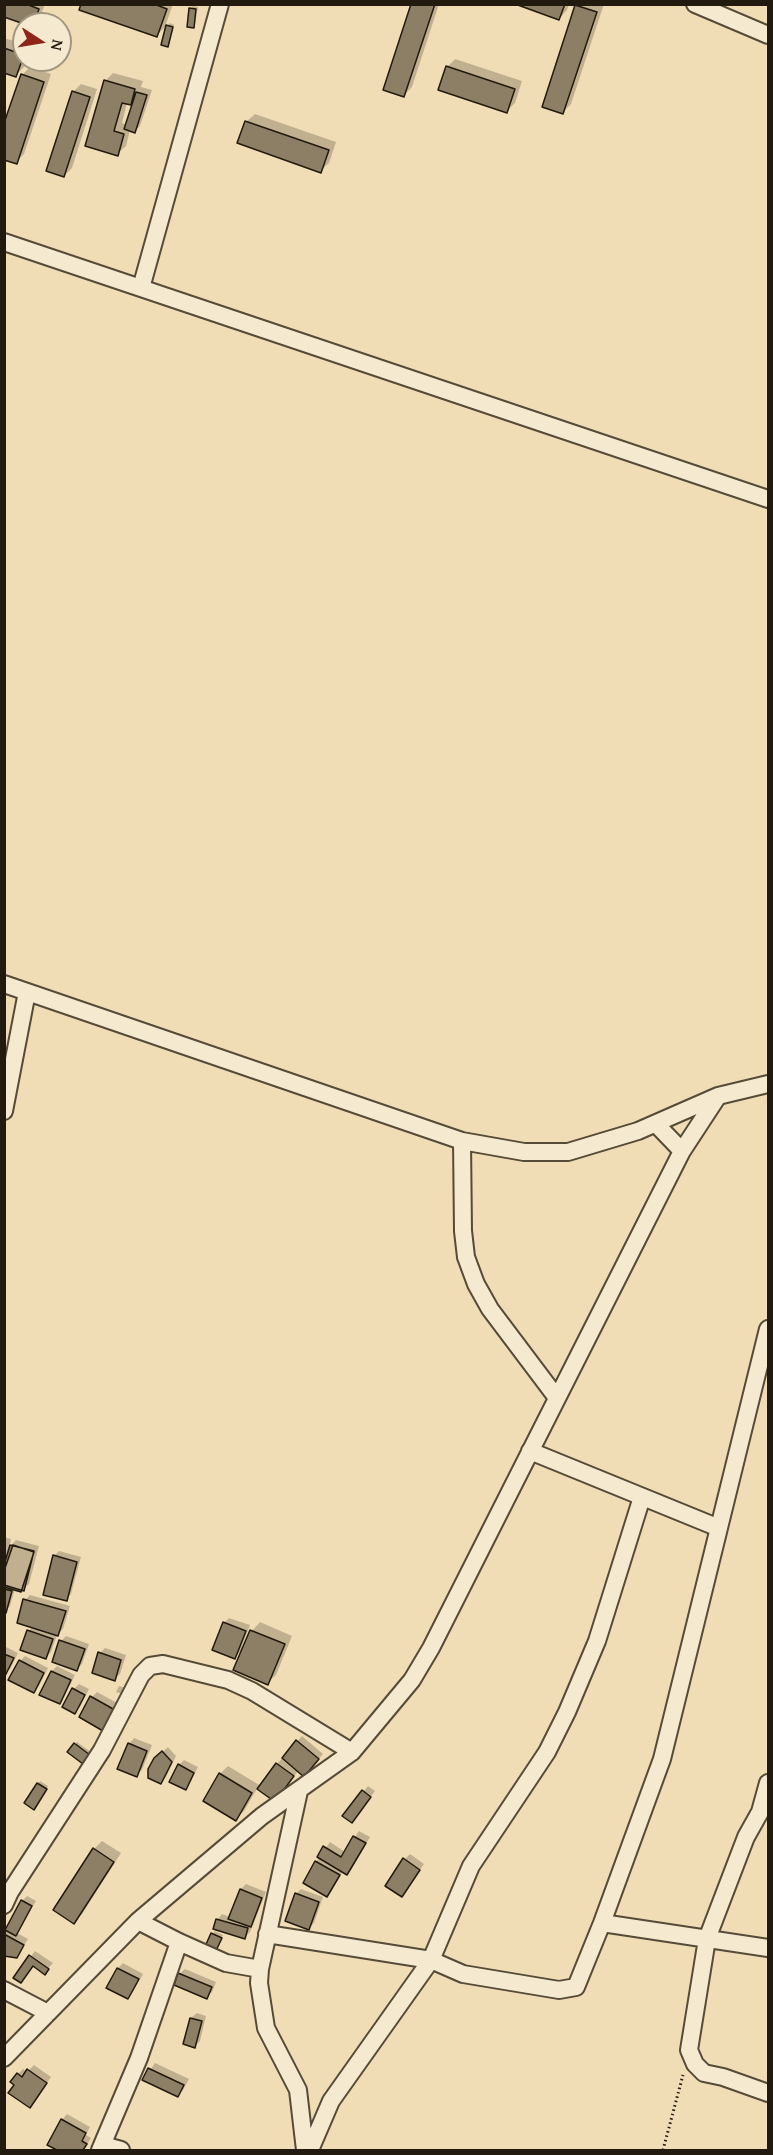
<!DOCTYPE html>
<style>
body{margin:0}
#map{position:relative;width:773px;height:2155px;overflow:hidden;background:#f0ddb5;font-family:"Gentium Book Plus",serif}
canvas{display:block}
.frame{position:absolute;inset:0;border:6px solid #221a0f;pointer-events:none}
.north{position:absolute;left:12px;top:12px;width:60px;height:60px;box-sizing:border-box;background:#f5e9cf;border:2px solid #a19682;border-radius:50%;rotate:102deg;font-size:16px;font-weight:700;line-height:24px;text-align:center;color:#221a0f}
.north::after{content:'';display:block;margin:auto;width:21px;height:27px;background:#8f2418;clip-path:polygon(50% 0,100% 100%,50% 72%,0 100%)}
</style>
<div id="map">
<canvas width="773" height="2155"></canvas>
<div class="frame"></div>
<div class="north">N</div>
</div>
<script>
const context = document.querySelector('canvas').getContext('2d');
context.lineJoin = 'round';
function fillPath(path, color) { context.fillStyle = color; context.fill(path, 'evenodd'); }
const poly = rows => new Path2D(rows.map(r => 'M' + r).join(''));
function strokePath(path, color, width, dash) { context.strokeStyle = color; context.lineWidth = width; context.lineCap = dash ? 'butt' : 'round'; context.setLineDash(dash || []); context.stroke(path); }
fillPath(poly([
 [4,4,45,4,40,17,34,24,28,24],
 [83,4,173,4,165,27,157,35],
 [412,4,439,4,412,87,404,95],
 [520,4,569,4,567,10,559,19],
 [578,4,604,4,571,104,563,112],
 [193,6,198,7,195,24,193,26,191,8],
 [170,23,174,25,168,45,167,26],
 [4,38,24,44,24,60,27,60,24,67,16,75,4,71],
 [455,59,522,81,515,103,507,111,447,67],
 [30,67,51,74,24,154,16,162,22,75],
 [113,73,143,81,141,87,152,90,140,126,135,131,130,130,126,146,117,154,105,81],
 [136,99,127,125,122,123,127,103,131,103],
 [81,84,97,89,72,168,64,176,73,92],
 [255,114,336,142,329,163,320,171,246,122],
 [4,1537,11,1539,9,1548,16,1540,39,1546,29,1584,23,1589,15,1589,10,1606,5,1611],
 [59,1551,81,1557,71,1594,66,1600,54,1556],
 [30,1595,70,1606,63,1629,57,1635,51,1652,46,1657,28,1631,33,1627,25,1600],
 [229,1618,250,1625,242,1646,245,1646,252,1631,260,1622,292,1636,276,1675,267,1683,244,1648,235,1657,224,1623],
 [66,1636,89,1644,82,1664,77,1669,61,1641],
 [4,1646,18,1653,10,1669,4,1674],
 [105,1648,126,1655,120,1674,114,1679,100,1653],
 [25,1656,48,1668,39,1686,33,1691,20,1661],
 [57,1666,75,1675,64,1697,59,1702,41,1694,52,1671],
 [79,1684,89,1689,80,1707,75,1712,74,1689],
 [119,1686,126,1688,123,1694,116,1692],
 [97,1692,119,1704,103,1729,92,1697],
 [302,1736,323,1754,309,1770,299,1770,275,1800,258,1787,244,1811,236,1819,220,1774,228,1766,261,1786,277,1764],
 [134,1738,152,1745,142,1770,136,1775,129,1744],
 [77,1742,91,1752,85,1760,75,1744],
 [168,1747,176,1756,166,1777,160,1783,155,1759],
 [184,1760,198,1767,190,1783,185,1788,179,1765],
 [40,1781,48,1786,36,1806,26,1803],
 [368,1786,375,1791,357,1816,344,1815],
 [359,1831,370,1837,352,1868,347,1873,343,1871,327,1895,316,1862,330,1842,345,1852],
 [102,1841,121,1853,82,1914,74,1922,94,1849],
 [410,1854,424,1864,402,1895,405,1859],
 [246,1884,266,1892,250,1932,245,1937,217,1920,222,1914,230,1917,241,1889],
 [301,1889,323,1897,314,1923,309,1928,296,1894],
 [27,1896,36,1901,17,1933,28,1939,17,1956,4,1954,4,1928,8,1928,22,1901],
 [215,1931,223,1935,216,1951,205,1950],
 [35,1951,53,1963,44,1973,34,1965,21,1981,15,1977],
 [123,1963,143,1974,133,1992,128,1998,108,1987,118,1968],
 [185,1969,216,1982,212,1992,207,1997,179,1974],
 [197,2013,206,2016,200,2041,195,2046,185,2043,191,2018],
 [155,2063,189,2079,183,2090,178,2095,144,2079],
 [34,2065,51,2077,35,2101,16,2085,18,2074,23,2069,27,2072],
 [67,2114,90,2127,86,2135,91,2138,84,2150,60,2150,49,2144,62,2120]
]), '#0003');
const building = poly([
 [4,4,26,4,39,9,34,24,24,24,4,17,4,4],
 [81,4,154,4,167,9,157,37,79,10,81,4],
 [411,4,435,4,404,97,383,90,411,4],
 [515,4,565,4,559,20,515,4],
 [575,5,597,12,563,114,542,107,575,5],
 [189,8,196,9,194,28,187,27,189,8],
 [166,25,173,27,168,47,161,45,166,25],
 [4,48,24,55,16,77,4,73,4,48],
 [446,66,515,89,507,113,438,90,446,66],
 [21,74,44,82,17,164,4,160,4,123,21,74],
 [104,80,135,89,131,105,122,103,114,131,124,134,118,156,85,146,104,80],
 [72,91,90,97,64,177,46,171,72,91],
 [136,92,147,95,135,133,124,129,136,92],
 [245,121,329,150,321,173,237,143,245,121],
 [10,1545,34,1551,24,1591,4,1585,4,1565,10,1545],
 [13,1545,34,1552,21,1592,4,1587,4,1571,13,1545],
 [53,1555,77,1562,67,1601,43,1595,53,1555],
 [4,1589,12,1591,6,1613,4,1613,4,1589],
 [23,1599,66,1611,58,1636,17,1623,23,1599],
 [223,1622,246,1631,235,1659,212,1650,223,1622],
 [27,1630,53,1639,46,1659,20,1650,27,1630],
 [250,1630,285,1644,268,1685,233,1670,250,1630],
 [59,1640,85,1649,77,1671,52,1662,59,1640],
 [98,1652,121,1660,115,1681,92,1673,98,1652],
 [4,1654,14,1658,5,1676,4,1676,4,1654],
 [19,1660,44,1673,34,1693,8,1680,19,1660],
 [51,1671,71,1680,60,1704,39,1695,51,1671],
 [72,1688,85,1695,75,1714,62,1707,72,1688],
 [90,1696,115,1710,103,1731,79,1717,90,1696],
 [296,1740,319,1759,304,1777,282,1758,296,1740],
 [74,1743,90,1755,83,1764,67,1752,74,1743],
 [128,1743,147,1751,137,1777,117,1769,128,1743],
 [162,1751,172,1762,161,1784,148,1778,148,1769,154,1758,162,1751],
 [276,1763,294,1776,275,1802,257,1789,276,1763],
 [178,1764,194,1773,186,1790,169,1782,178,1764],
 [219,1773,252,1793,236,1821,203,1801,219,1773],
 [37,1783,47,1789,34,1810,24,1803,37,1783],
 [362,1790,371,1797,352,1823,342,1816,362,1790],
 [353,1836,366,1843,347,1875,317,1857,323,1846,341,1857,353,1836],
 [93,1848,114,1862,74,1924,53,1910,93,1848],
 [403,1858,420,1870,402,1897,385,1886,403,1858],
 [315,1861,340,1875,327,1897,303,1883,315,1861],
 [240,1889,262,1898,251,1927,228,1919,240,1889],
 [295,1893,319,1902,309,1930,285,1921,295,1893],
 [21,1900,32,1906,16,1936,5,1930,21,1900],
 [216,1919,248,1928,245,1939,213,1929,216,1919],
 [211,1933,222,1938,214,1955,203,1951,211,1933],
 [4,1934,24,1945,17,1958,4,1956,4,1934],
 [29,1955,49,1969,45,1975,33,1966,21,1983,13,1978,29,1955],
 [117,1968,139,1979,128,1999,106,1988,117,1968],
 [178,1973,212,1987,207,1999,174,1985,178,1973],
 [190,2018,202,2021,195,2048,183,2044,190,2018],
 [148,2068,184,2085,178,2097,142,2080,148,2068],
 [27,2069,47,2083,30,2108,8,2093,14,2085,10,2082,17,2073,22,2077,27,2069],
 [61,2119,86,2133,82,2141,87,2144,83,2150,57,2150,47,2145,61,2119]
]);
fillPath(building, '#8d7f65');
strokePath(building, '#221a0f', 1.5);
const minor = poly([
 [695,4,768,35],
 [4,242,768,499],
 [141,288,220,4],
 [4,984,462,1141,524,1152,568,1152,638,1131,718,1096,768,1084],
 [4,1111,27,992],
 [656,1124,682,1151],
 [462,1141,463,1231,466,1257,476,1284,490,1309,557,1398],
 [530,1451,719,1528],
 [768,1783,760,1812,746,1837,707,1939,689,2050,695,2064,704,2073,723,2077,768,2093],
 [299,1791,260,1969,259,1983,266,2028,298,2090,305,2150],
 [4,1905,10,1892,102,1750,141,1675,150,1666,163,1664,228,1680,252,1691,352,1752],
 [138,1921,179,1942,226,1963,260,1969],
 [602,1923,768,1948],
 [267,1934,431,1960,463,1974,559,1990,576,1987,602,1923,662,1759,768,1329],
 [4,1990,48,2013],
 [4,2058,138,1921,262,1816,352,1752,412,1680,431,1648,682,1151,718,1096],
 [103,2145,121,2150],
 [100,2150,139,2058,179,1942],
 [310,2150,331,2101,431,1960,471,1866,547,1752,567,1712,597,1641,642,1497]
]);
strokePath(minor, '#564b38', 20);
strokePath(poly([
 [663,2150,683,2075]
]), '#221a0f', 3, [1.5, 3]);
strokePath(minor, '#f5e9cf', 16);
</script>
